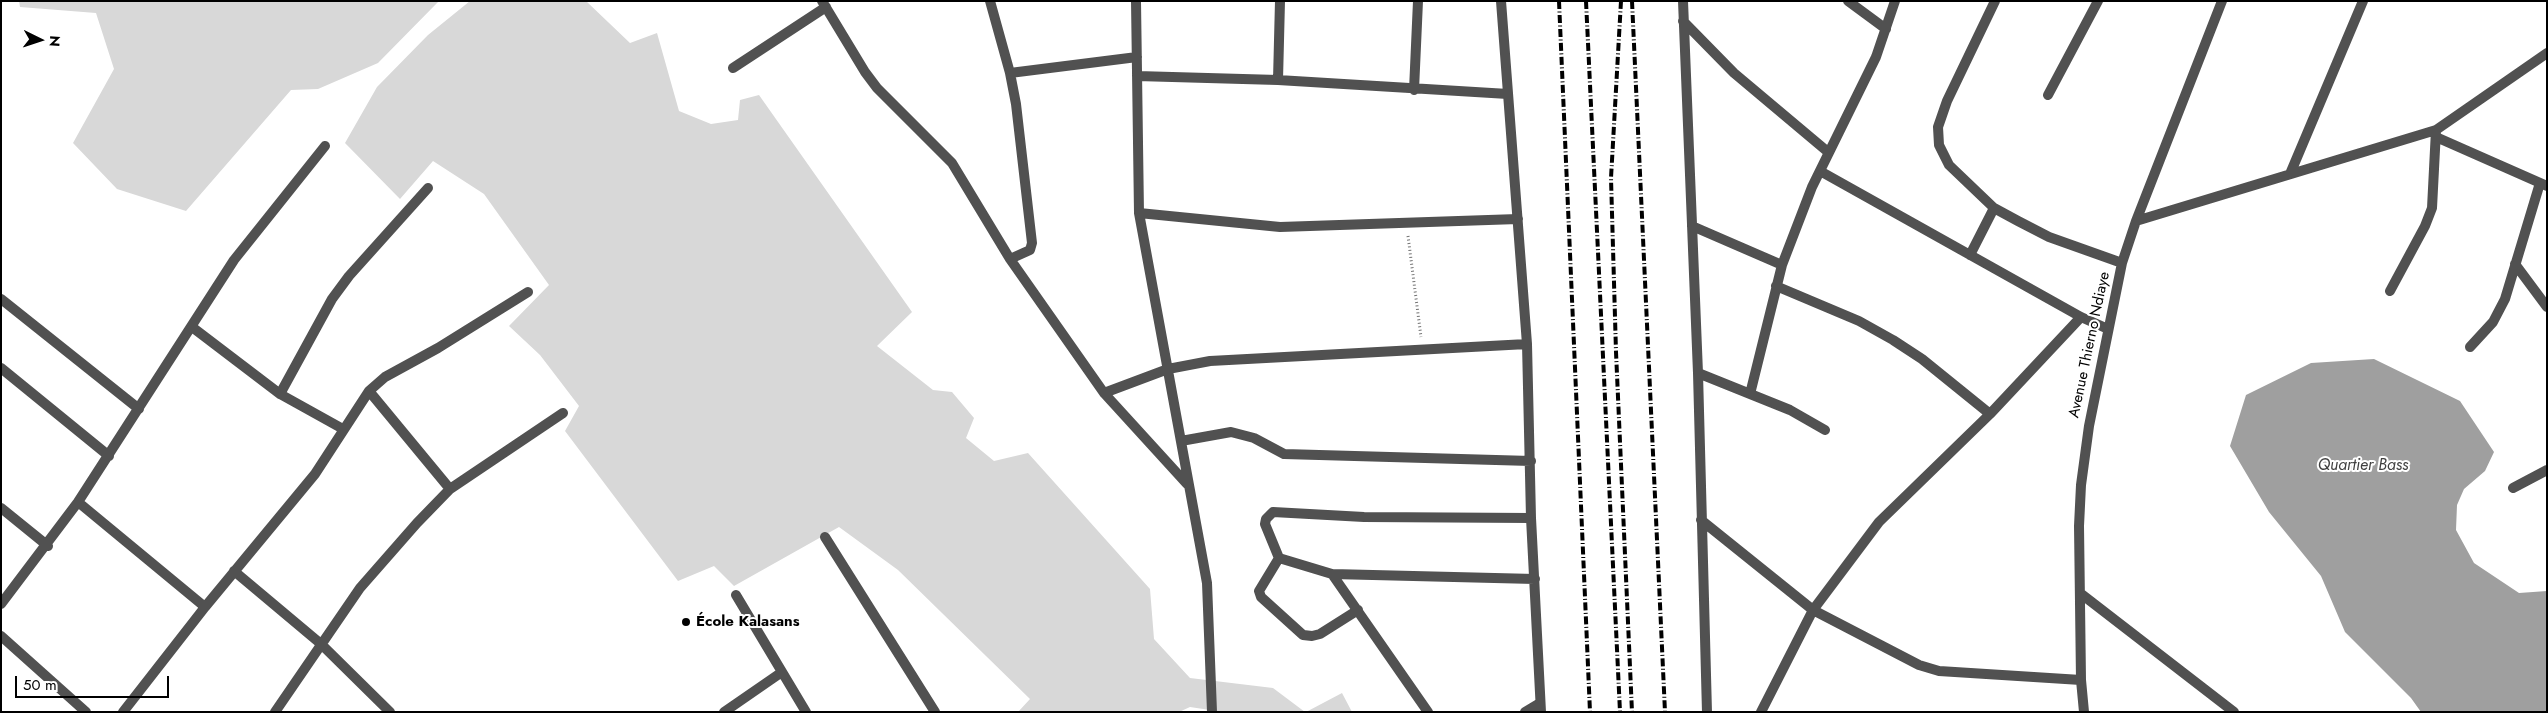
<!DOCTYPE html>
<meta charset="utf-8">
<style>
body{margin:0}
#map{position:relative;width:2548px;height:713px;overflow:hidden;background:#fff;font-family:Jost,sans-serif}
canvas{display:block}
.frame{position:absolute;inset:0;border:2px solid #000;pointer-events:none}
.north{position:absolute;left:15px;top:15px;width:50px;height:50px;-webkit-text-stroke:4px #fff;paint-order:stroke;rotate:94deg;font-size:14px;font-weight:700;line-height:20px;text-align:center;color:#000}
.north::after{content:'';display:block;margin:auto;width:18px;height:22px;background:#000;clip-path:polygon(50% 0,100% 100%,50% 72%,0 100%)}
.scale{position:absolute;left:15px;top:676px;width:154px;height:22px;box-sizing:border-box;border:2px solid #000;border-top:0;padding-left:6px;font-size:15px;line-height:18px;white-space:nowrap;color:#000;-webkit-text-stroke:4px #fff;paint-order:stroke}
</style>
<div id="map">
<canvas width="2548" height="713"></canvas>
<div class="frame"></div>
<div class="north">N</div>
<div class="scale">50 m</div>
</div>
<script>
const context = document.querySelector('canvas').getContext('2d');
context.lineJoin = 'round';
function fillPath(path, color) { context.fillStyle = color; context.fill(path, 'evenodd'); }
const poly = rows => new Path2D(rows.map(r => 'M' + r).join(''));
function strokePath(path, color, width, dash) { context.strokeStyle = color; context.lineWidth = width; context.lineCap = dash ? 'butt' : 'round'; context.setLineDash(dash || []); context.stroke(path); }
function drawText(font, color, halo, rows, align = 'center') {
  context.font = font + ' Jost,sans-serif'; context.lineWidth = 4; context.setLineDash([]); context.textBaseline = 'middle'; context.strokeStyle = halo; context.fillStyle = color; for (const [text, x, y, turn = 0] of rows) {
    context.save(); context.translate(x, y); context.rotate((+turn || 0) * Math.PI / 180); context.textAlign = isNaN(turn) ? turn : align; if (halo) context.strokeText(text, 0, 0); context.fillText(text, 0, 0); context.restore();
  }
}
fillPath(poly([
 [19,1,439,1,378,63,318,89,291,90,186,211,117,189,73,143,114,69,96,13,20,7],
 [470,1,586,1,630,43,657,33,679,111,711,124,738,120,740,100,759,95,912,312,877,346,933,390,952,392,974,418,966,438,994,461,1028,453,1150,589,1154,639,1190,678,1273,688,1305,712,1223,712,1190,707,1179,712,1018,712,1030,699,898,570,839,527,734,586,714,566,678,581,565,431,579,406,540,355,509,326,549,285,484,194,433,161,400,199,345,143,377,87,428,35],
 [1342,693,1352,712,1306,712]
]), '#d8d8d8');
fillPath(poly([
 [2374,359,2460,401,2494,452,2485,471,2464,489,2457,505,2456,530,2474,563,2519,593,2547,591,2547,712,2421,712,2411,698,2345,632,2321,576,2269,512,2230,446,2246,395,2311,363]
]), '#9f9f9f');
strokePath(poly([
 [1408,236,1421,337]
]), '#737373', 3, [1, 2.5]);
strokePath(poly([
 [822,1,865,72,877,88,952,163,1010,259,1104,393,1187,484],
 [990,1,1010,73,1016,104,1032,243,1030,250,1010,259],
 [1136,1,1139,213,1207,583,1212,712],
 [1501,1,1527,344,1531,518,1541,712],
 [1683,1,1698,373,1707,712],
 [1848,1,1886,29],
 [1995,1,1947,101,1938,127,1939,145,1949,165,1994,208,2018,221,2049,237,2122,263],
 [1683,21,1734,73,1828,152],
 [733,68,826,7],
 [1010,73,1137,57],
 [1137,76,1278,80,1508,94],
 [1278,80,1280,1],
 [1414,90,1418,1],
 [2048,95,2098,1],
 [2436,137,2547,186],
 [1820,171,2081,317,2108,329],
 [2290,174,2363,1],
 [1139,213,1280,227,1518,219],
 [2136,221,2436,130,2547,53],
 [1692,226,1782,265],
 [1970,255,1994,208],
 [2515,264,2547,307],
 [1776,286,1859,321,1893,340,1922,359,1990,414],
 [2390,291,2425,226,2432,208,2436,130],
 [1,299,139,409],
 [192,327,280,394,343,429],
 [2470,347,2493,322,2505,299,2540,183],
 [1,368,109,456],
 [1698,373,1790,410,1825,430],
 [369,391,450,489],
 [1104,393,1168,369,1210,361,1527,344],
 [280,394,332,299,349,276,428,188],
 [1750,394,1782,265,1812,187,1876,57,1895,1],
 [1181,441,1231,432,1254,438,1284,454,1531,461],
 [2513,488,2547,470],
 [78,502,205,607],
 [1,508,48,546],
 [1531,518,1364,517,1273,512,1266,519,1265,524,1279,558,1332,574,1535,579],
 [1701,520,1813,610,1919,665,1939,671,2081,680],
 [825,537,935,712],
 [1279,558,1259,591,1261,597,1303,635,1312,636,1320,634,1358,610],
 [234,571,321,644,390,712],
 [1332,574,1428,712],
 [2080,593,2234,712],
 [736,595,806,712],
 [1,604,78,502,234,260,325,146],
 [1,636,86,712],
 [123,712,205,607,315,474,369,391,385,377,438,348,528,292],
 [275,712,360,588,417,523,450,489,563,413],
 [724,712,782,672],
 [1525,712,1540,703],
 [1761,712,1813,610,1879,522,1990,414,2081,317],
 [2084,712,2081,680,2079,526,2081,485,2089,426,2122,263,2136,221,2222,1]
]), '#515151', 10);
strokePath(poly([
 [1559,1,1590,712],
 [1586,1,1620,712],
 [1621,1,1611,178,1616,352,1632,712],
 [1632,1,1665,712]
]), '#000', 4, [8, 2.5, 1, 2.5]);
for (const [x, y, r, color] of [
 [686,622,5,"#000"]
]) { const dot = new Path2D(); dot.arc(x, y, r, 0, 2 * Math.PI); context.fillStyle = color; context.fill(dot); strokePath(dot, '#fff', 2); }
drawText('15px', '#000', '#fff', [
 ["Avenue Thierno Ndiaye",2090,345,-78]
]);
drawText('bold 15px', '#000', '#fff', [
 ["École Kalasans",696,622]
], 'left');
drawText('italic 16px', '#404040', '#fff', [
 ["Quartier Bass",2363,466]
]);
</script>
